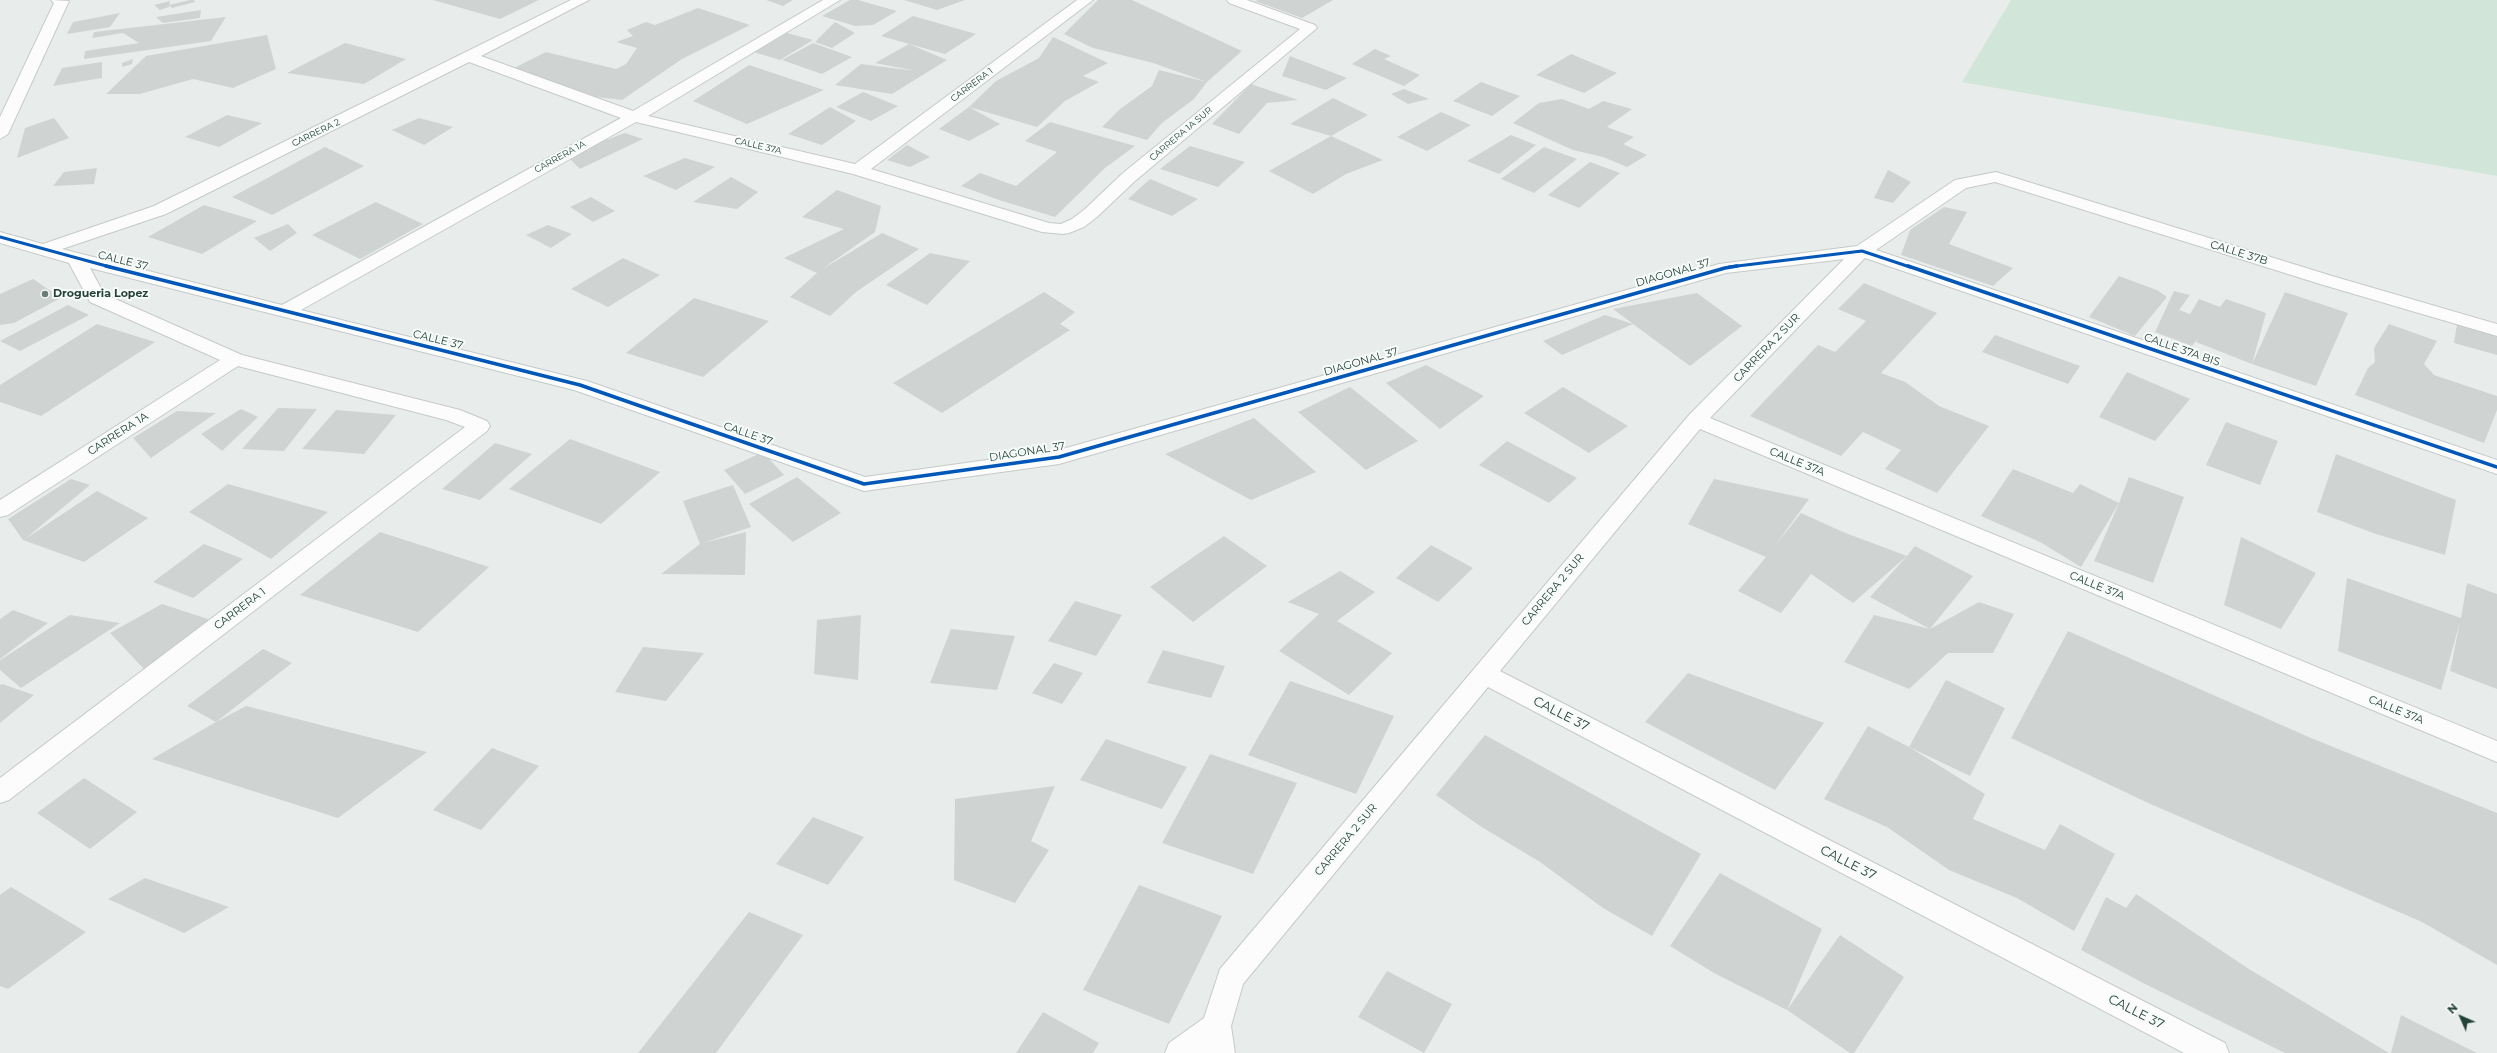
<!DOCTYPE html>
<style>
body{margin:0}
#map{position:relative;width:2497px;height:1053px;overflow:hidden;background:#e8edeb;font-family:Montserrat,sans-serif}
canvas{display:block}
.north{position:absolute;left:2441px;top:997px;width:40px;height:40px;-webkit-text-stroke:3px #f7fbf9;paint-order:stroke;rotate:315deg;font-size:11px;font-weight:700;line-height:16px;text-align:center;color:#24423a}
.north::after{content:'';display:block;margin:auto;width:14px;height:18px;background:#24423a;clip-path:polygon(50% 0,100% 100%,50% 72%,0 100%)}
</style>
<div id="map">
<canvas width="2497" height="1053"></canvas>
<div class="north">N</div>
</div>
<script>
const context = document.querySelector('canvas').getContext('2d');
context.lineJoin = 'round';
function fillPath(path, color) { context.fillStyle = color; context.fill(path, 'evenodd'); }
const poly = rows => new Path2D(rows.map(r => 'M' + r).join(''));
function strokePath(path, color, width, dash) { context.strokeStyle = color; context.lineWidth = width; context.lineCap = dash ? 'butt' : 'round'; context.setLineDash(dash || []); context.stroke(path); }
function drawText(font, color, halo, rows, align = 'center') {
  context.font = font + ' Montserrat,sans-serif'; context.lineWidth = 4; context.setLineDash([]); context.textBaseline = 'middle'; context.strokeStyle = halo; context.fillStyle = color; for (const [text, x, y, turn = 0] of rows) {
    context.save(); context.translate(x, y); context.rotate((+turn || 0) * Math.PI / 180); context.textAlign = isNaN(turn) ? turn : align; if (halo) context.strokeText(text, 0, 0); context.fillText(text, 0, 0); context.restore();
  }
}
fillPath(poly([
 [2011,0,2497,0,2497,176,1962,82]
]), '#d1e6d8');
fillPath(poly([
 [190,0,194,0,195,2,172,8,169,5],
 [433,0,539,0,500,19],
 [766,0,793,0,783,6],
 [850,0,858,0,897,11,873,25,855,26,822,16],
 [904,0,965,0,937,10],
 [1098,0,1132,0,1242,51,1207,82,1153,63,1093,48,1064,34],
 [1258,0,1333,0,1302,18,1255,1],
 [170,1,169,7,160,10,154,5],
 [698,8,750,25,682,59,622,100,571,94,512,69,546,52,616,69,626,64,637,48,616,42,633,36,627,30,646,22,655,25],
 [201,10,200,18,163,23,156,17],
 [120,13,110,27,67,34,73,22],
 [913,16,976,34,945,54,909,44,947,60,892,94,835,85,861,64,916,71,875,63,909,44,881,36],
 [226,17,211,41,84,59,85,51,139,43,123,33,92,38,94,32],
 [835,22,855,33,832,48,815,42],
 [783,32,813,40,780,60,750,51],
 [267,35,276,69,233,88,193,79,140,94,106,94,146,56],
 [1053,37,1108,63,1083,76,1099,82,1065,101,1037,127,969,107,1000,124,969,141,939,129,969,107,996,81,1039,58],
 [345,43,406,59,364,84,287,73],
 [813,43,852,57,822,74,782,60],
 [1375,49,1391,56,1384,59,1420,75,1404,86,1352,64],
 [1571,54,1617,73,1584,93,1536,75],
 [1290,56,1347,78,1326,90,1282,76],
 [133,59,132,64,122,67,122,63],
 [102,62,102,78,53,86,62,68],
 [749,65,824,90,747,124,693,101],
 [1159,70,1207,82,1194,99,1162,123,1147,140,1102,127,1120,109,1152,86],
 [1481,82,1520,96,1492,116,1453,101],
 [1251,84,1298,100,1267,103,1239,134,1212,124],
 [1404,89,1429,99,1408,104,1391,94],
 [863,92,898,106,871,121,836,107],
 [1333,98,1368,115,1331,136,1290,124],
 [1562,99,1589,109,1603,101,1632,109,1607,127,1634,137,1623,144,1647,155,1627,167,1603,157,1573,150,1513,123,1539,103],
 [830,107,856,121,822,145,788,134],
 [1441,112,1471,125,1427,151,1397,137],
 [227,115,262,123,219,147,185,137],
 [54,118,69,138,17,158,25,128],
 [419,118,453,127,424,145,392,130],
 [1050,122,1135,146,1105,168,1055,217,999,200,961,186,980,173,1016,186,1057,152,1025,141],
 [625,133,643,139,580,169,566,155],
 [1511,135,1536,145,1499,174,1467,161],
 [1331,136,1383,160,1346,174,1313,194,1269,171],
 [907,145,930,157,910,167,887,160],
 [1190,146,1245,162,1218,187,1160,169],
 [325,147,364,166,272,215,232,197],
 [1544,147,1577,159,1534,193,1501,179],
 [685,158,715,167,676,190,643,176],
 [1590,162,1620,173,1579,208,1548,195],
 [97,168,94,184,53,186,64,172],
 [1888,170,1911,182,1893,203,1874,198],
 [731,177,758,192,737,209,693,202],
 [1150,179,1198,199,1172,216,1128,199],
 [837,190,881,206,875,232,821,270,882,233,919,249,856,292,830,316,790,297,817,273,784,258,844,229,802,217],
 [591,197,615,211,593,222,570,207],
 [376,202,423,224,360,259,312,235],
 [204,205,257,221,202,254,148,237],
 [1944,207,1967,212,1949,244,2013,268,1993,286,1901,255,1910,230],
 [288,224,297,233,270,251,254,238],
 [548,225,572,234,551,248,526,235],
 [930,253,970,261,927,305,886,285],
 [623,258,660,275,608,307,571,289],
 [2119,276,2157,290,2167,297,2135,336,2089,317],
 [33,279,61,298,14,323,0,325,0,294],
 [1864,283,1937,313,1881,373,1905,382,1939,406,1989,426,1937,493,1885,469,1901,450,1863,432,1841,456,1750,416,1818,345,1835,352,1866,321,1838,309],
 [2174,291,2190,295,2179,310,2190,314,2199,299,2220,307,2226,299,2266,313,2252,364,2285,292,2348,313,2316,386,2252,364,2196,342,2199,337,2192,346,2155,332],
 [1044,292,1075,312,1060,324,1070,330,942,413,893,383],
 [1697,293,1742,326,1690,366,1633,324,1562,355,1543,341,1605,315,1633,324,1613,309],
 [694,298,769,321,703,377,626,353],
 [68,305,89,315,20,351,0,341],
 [97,324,155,342,41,416,0,402,0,385],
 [2389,324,2437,341,2424,364,2434,375,2497,396,2497,410,2484,443,2355,395,2368,368,2375,362,2374,348],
 [2457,324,2497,335,2497,355,2454,343],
 [1995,335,2080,366,2068,384,1982,352],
 [1426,365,1484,396,1440,429,1386,383],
 [2127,372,2190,399,2155,441,2099,417],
 [1350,387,1418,441,1366,470,1298,412],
 [1563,387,1628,426,1589,453,1524,413],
 [278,408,317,409,284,451,242,449],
 [241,409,258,417,222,451,201,434],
 [336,410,396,415,364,454,302,449],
 [177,411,216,413,151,458,133,438],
 [1254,418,1316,472,1251,500,1165,454],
 [2226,422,2278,441,2260,485,2206,465],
 [570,439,660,472,601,524,509,489],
 [1507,441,1577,478,1549,503,1479,465],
 [495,443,532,454,480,500,442,489],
 [763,452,784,475,745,494,724,470],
 [2336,454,2456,500,2445,555,2376,534,2317,512],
 [2013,469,2073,493,2080,484,2119,503,2129,477,2184,497,2153,583,2094,561,2119,503,2081,567,2040,542,1981,516],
 [797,477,841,513,793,542,749,504],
 [71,479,90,485,25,539,97,491,148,518,84,562,23,540,8,519],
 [1714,479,1809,499,1774,547,1801,513,1843,532,1907,556,1915,546,1973,576,1930,629,1979,602,2014,614,1993,653,1948,653,1909,689,1844,662,1874,615,1930,629,1870,597,1907,556,1853,603,1811,574,1781,613,1738,591,1766,557,1688,524],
 [228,484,328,512,271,559,189,512],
 [733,485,751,527,703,543,746,532,745,575,661,574,700,544,683,501],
 [380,532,489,567,418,632,300,595],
 [1224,536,1267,566,1193,622,1150,587],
 [2241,537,2316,573,2281,629,2224,605],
 [204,544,243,559,193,598,153,582],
 [1431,545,1473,568,1438,602,1396,578],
 [1340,571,1375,592,1337,621,1392,653,1349,695,1279,651,1319,614,1288,602],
 [2347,578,2461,618,2467,583,2497,594,2497,689,2450,671,2460,622,2441,690,2338,651],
 [1075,601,1122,615,1096,656,1048,641],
 [162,604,220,623,144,669,110,633],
 [13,610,48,623,0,659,0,619],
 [70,615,120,623,21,688,0,670,0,660],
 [861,615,858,680,814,674,817,620],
 [951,629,1015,636,997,690,930,683],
 [2068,631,2311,738,2497,813,2497,965,2422,922,2146,802,2011,738],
 [643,647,704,653,666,701,615,692],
 [263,649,292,663,216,722,246,706,427,752,338,818,152,759,216,722,187,706],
 [1163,650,1225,666,1211,698,1147,683],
 [1054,663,1083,673,1062,704,1032,693],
 [1688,673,1824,723,1775,790,1645,722],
 [1946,680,2005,708,1970,776,1909,747],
 [1290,681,1394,716,1356,794,1248,755],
 [2,684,34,695,0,723,0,685],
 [1868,726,1909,747,1985,794,1973,819,2045,850,2060,824,2115,854,2074,931,2017,898,1949,870,1887,827,1824,799],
 [1485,735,1701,854,1652,936,1603,908,1540,862,1480,826,1436,795],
 [1106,739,1187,767,1162,809,1080,780],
 [492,748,539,766,481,830,433,810],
 [1210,754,1297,783,1253,874,1162,843],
 [84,778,137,812,90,849,37,813],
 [1055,786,1031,841,1049,850,1015,903,954,880,955,799],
 [813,817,864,837,828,885,776,864],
 [1720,873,1822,929,1787,1010,1840,935,1904,977,1854,1053,1850,1053,1787,1010,1714,973,1670,946],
 [145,878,229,907,184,933,108,899],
 [1139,885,1222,916,1169,1024,1083,990],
 [11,887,86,932,8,989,0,986,0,895],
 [2136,894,2249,969,2389,1053,2285,1053,2147,985,2081,950,2106,897,2126,908],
 [749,912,803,935,716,1053,638,1053],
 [1387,971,1452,1004,1424,1053,1358,1017],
 [1043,1012,1099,1043,1093,1053,1016,1053],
 [2401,1015,2477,1053,2391,1053]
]), '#cfd4d2');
const minor = poly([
 [51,0,69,1,8,134,0,139,0,117,54,3,51,0],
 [571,0,589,0,481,56,633,111,823,0,840,0,648,116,855,164,1077,0,1093,0,871,169,1049,223,1061,224,1072,219,1085,209,1123,173,1300,29,1229,3,1227,0,1247,0,1315,25,1317,28,1135,181,1097,217,1084,227,1069,233,1063,234,1042,232,853,174,636,122,301,310,587,381,865,477,1059,450,1719,264,1857,246,1955,180,1996,172,2332,276,2497,324,2497,336,2320,284,1995,182,1966,188,1876,250,2497,460,2497,474,1865,258,1710,418,2497,741,2497,762,1700,429,1500,671,2225,1043,2229,1053,2184,1053,1488,687,1243,984,1231,1026,1235,1053,1165,1053,1169,1043,1204,1018,1220,969,1689,415,1844,259,1726,273,1059,464,864,491,574,390,90,268,104,294,242,355,460,410,487,421,490,426,487,431,9,800,0,803,0,778,465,427,446,420,238,366,8,515,0,517,0,500,220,360,90,302,69,263,0,243,0,232,43,244,154,206,571,0],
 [469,62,621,118,282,305,62,249,166,214,469,62]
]);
strokePath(minor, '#c5cac8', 2);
fillPath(minor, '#fcfcfc');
strokePath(poly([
 [0,237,110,267],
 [1729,267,1862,251,1910,267]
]), '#0057b8', 3);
strokePath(poly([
 [106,266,580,385,864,484,1059,457,1725,268,1737,266],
 [1908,266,2497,467]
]), '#0057b8', 3.5);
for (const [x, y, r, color] of [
 [45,294,4,"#697e78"]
]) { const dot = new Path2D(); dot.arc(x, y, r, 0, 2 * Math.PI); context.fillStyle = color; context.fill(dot); strokePath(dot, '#f7fbf9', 1.5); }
drawText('9px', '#24423a', '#f7fbf9', [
 ["CARRERA 1",972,85,-37],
 ["CARRERA 2",316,133,-26],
 ["CARRERA 1A SUR",1181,134,-40],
 ["CALLE 37A",758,146,13],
 ["CARRERA 1A",560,157,-29]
]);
drawText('11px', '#24423a', '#f7fbf9', [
 ["CALLE 37B",2239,253,17],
 ["CALLE 37",123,261,14],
 ["DIAGONAL 37",1673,273,-16],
 ["CALLE 37",438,340,14],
 ["CARRERA 2 SUR",1767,348,-46],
 ["CALLE 37A BIS",2182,350,19],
 ["DIAGONAL 37",1361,362,-16],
 ["CARRERA 1A",118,434,-33],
 ["CALLE 37",748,434,19],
 ["DIAGONAL 37",1027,452,-9],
 ["CALLE 37A",1797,462,22],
 ["CALLE 37A",2097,586,22],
 ["CARRERA 2 SUR",1553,590,-50],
 ["CARRERA 1",240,609,-37],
 ["CALLE 37A",2396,710,22],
 ["CARRERA 2 SUR",1346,840,-50]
]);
drawText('bold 11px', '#24423a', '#f7fbf9', [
 ["Drogueria Lopez",53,294]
], 'left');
drawText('13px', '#24423a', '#f7fbf9', [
 ["CALLE 37",1561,714,27],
 ["CALLE 37",1848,863,27],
 ["CALLE 37",2136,1012,27]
]);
</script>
